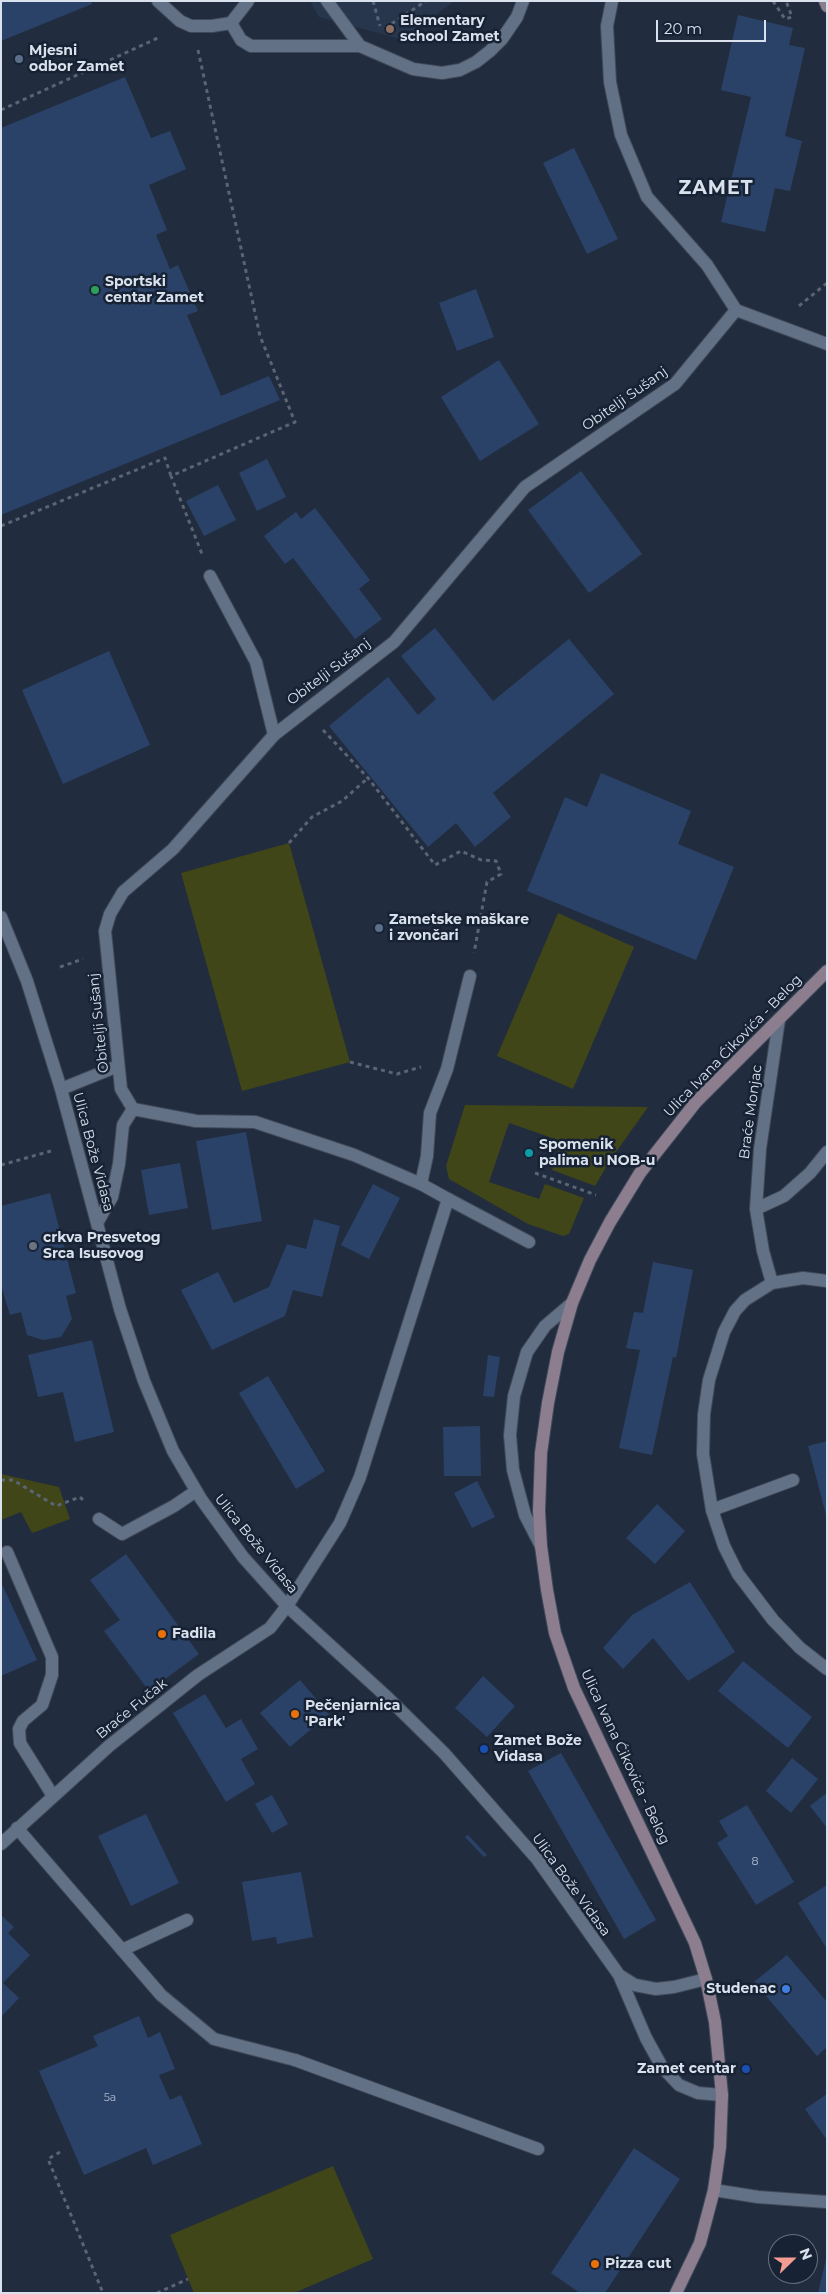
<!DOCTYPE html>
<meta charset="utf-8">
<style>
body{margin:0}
#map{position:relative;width:828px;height:2294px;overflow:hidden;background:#212c3e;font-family:Montserrat,sans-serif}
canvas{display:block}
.frame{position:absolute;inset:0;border:2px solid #d9e1ed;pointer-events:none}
.north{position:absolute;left:768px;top:2234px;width:50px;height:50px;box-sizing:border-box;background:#172334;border:1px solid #656f7e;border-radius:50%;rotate:68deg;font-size:14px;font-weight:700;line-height:20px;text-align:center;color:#d9e1ed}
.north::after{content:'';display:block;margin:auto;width:18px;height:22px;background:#f59c92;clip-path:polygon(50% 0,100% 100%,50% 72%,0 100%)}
.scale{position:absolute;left:656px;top:20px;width:110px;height:22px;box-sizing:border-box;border:2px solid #d9e1ed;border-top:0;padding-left:6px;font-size:15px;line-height:18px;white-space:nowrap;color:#d9e1ed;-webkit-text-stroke:4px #172334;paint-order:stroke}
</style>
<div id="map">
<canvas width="828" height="2294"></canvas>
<div class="frame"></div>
<div class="north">N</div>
<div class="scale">20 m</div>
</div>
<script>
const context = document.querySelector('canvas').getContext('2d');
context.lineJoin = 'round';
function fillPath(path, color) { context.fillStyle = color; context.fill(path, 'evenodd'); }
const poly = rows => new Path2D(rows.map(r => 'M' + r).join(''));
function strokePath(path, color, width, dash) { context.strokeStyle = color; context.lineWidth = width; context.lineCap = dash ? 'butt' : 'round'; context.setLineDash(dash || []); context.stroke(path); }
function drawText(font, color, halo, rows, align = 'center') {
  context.font = font + ' Montserrat,sans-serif'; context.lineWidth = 5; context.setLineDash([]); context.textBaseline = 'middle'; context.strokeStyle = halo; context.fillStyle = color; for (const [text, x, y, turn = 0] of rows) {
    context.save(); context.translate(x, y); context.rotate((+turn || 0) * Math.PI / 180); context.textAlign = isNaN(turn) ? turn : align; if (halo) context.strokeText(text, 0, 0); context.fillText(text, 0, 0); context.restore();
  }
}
fillPath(poly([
 [310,1,454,1,404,40,319,17]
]), '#27364d');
fillPath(poly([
 [289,843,350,1062,242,1091,181,873],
 [558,913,634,947,573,1089,497,1056],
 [465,1105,648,1107,611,1159,595,1186,552,1170,561,1141,509,1123,489,1182,539,1199,545,1184,584,1198,569,1234,563,1236,528,1224,449,1179,446,1166],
 [1,1474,59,1487,70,1519,32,1533,21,1512,1,1520],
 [333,2166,373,2259,294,2293,194,2293,170,2235]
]), '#404618');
fillPath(poly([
 [1,1,91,1,92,4,1,41],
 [738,15,793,28,789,45,805,48,785,136,802,141,790,191,775,188,765,232,721,222,751,97,721,90],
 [125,77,151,138,170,131,186,169,149,185,167,230,156,235,170,269,178,265,198,311,187,315,221,396,269,376,280,400,1,515,1,128],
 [574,148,618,239,587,254,543,163],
 [476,289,494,337,457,351,439,303],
 [499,360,539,424,480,461,441,397],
 [267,459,286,497,257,511,239,473],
 [581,471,642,554,589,593,528,510],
 [218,485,236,520,204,536,186,501],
 [315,508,370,580,359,589,382,619,355,639,293,558,285,564,264,536,296,512,301,519],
 [435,628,493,701,569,639,614,694,493,793,511,817,475,847,456,823,428,847,329,726,388,677,418,715,436,699,401,656],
 [109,651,150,745,63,784,22,690],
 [601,773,691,811,678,844,734,867,696,960,527,891,565,797,587,807],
 [246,1132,262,1221,212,1230,196,1141],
 [180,1163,188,1208,149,1215,141,1170],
 [373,1184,400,1198,369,1259,341,1245],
 [50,1193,76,1293,66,1296,72,1319,61,1337,43,1340,27,1335,21,1312,10,1315,1,1285,1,1206],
 [314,1219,340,1226,322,1297,293,1290,285,1316,212,1350,181,1290,218,1272,234,1303,269,1287,287,1244,306,1249],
 [653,1262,693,1270,676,1358,673,1357,652,1455,619,1448,640,1350,626,1348,634,1312,643,1313],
 [92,1340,114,1432,75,1442,63,1392,38,1397,28,1355],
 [488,1355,500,1357,494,1397,483,1396],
 [268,1376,325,1471,296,1489,239,1393],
 [480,1426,481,1476,444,1476,443,1427],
 [827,1441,827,1515,826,1515,808,1446],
 [477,1481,495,1517,472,1528,454,1493],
 [657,1504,685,1531,655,1564,626,1538],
 [126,1554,199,1654,149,1691,104,1631,120,1620,90,1580],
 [1,1582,37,1660,1,1676],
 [690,1582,735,1652,688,1681,653,1638,623,1669,603,1648,632,1615],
 [743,1661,812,1717,788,1748,718,1691],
 [483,1676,515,1706,487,1737,455,1708],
 [300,1680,329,1714,290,1747,260,1713],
 [205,1694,226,1728,241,1719,258,1749,241,1759,255,1784,226,1802,173,1713],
 [561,1753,656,1920,624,1939,528,1771],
 [792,1758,818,1779,791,1813,766,1791],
 [825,1794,827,1796,827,1828,810,1806],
 [272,1795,288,1824,272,1833,255,1804],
 [747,1805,794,1882,756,1905,717,1843,728,1836,719,1821],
 [146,1814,179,1883,131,1906,98,1836],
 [468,1835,487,1855,484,1857,465,1837],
 [301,1872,313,1937,277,1944,276,1937,252,1941,242,1882],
 [827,1885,827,1949,798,1903],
 [1,1915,14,1927,8,1933,30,1955,3,1983,19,1998,1,2017],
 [787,1955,827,2002,827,2047,817,2056,754,1982],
 [139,2016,148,2038,160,2032,175,2069,159,2075,170,2100,181,2095,202,2144,153,2165,146,2148,84,2175,39,2071,98,2046,93,2036],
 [827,2094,827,2140,805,2109],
 [634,2148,680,2179,605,2293,580,2293,551,2273],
 [826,2259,827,2293,818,2293]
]), '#2b4268');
const lane = poly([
 [327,1,360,46,413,69,442,73,460,70,476,62,490,51,502,39,517,17,523,1],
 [231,23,241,40,251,46,360,46],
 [210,576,256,662,274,735],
 [421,1184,427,1156,430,1113,447,1069,470,976],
 [448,1199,529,1242],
 [712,1510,793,1480],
 [99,1519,122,1534,174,1506,196,1491],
 [541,1546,525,1515,513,1470,510,1435,514,1396,527,1352,545,1326,572,1303],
 [7,1552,52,1657,52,1675,42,1705,23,1721,19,1729,20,1743,53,1796],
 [122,1950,187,1920],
 [295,2060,538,2149]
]);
const street = poly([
 [158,1,180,21,191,26,212,26,231,23,248,1],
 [612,1,607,26,610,82,621,135,647,197,707,265,736,310],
 [1,917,27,981,61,1089,120,1309,144,1381,173,1451,201,1499,243,1557,287,1606,388,1698,444,1753,537,1859,619,1975,646,2038,662,2067,679,2085,698,2093,722,2095],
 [61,1089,118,1066],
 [133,1109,121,1089,105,931,110,914,123,892,173,849,274,735,394,642,525,487,675,384,736,310,827,344],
 [756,1209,784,1196,810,1173,827,1152],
 [97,1223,112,1197,119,1164,123,1125,133,1109],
 [827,1281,803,1278,772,1283,745,1300,735,1311,724,1332,709,1380,704,1414,703,1454,712,1510,724,1546,738,1574,773,1620,800,1648,827,1669],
 [772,1283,763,1251,756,1209,760,1149,779,1020],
 [17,1828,161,1995,214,2039,295,2060],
 [1,1844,109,1746,198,1675,270,1628,287,1606,340,1523,360,1477,448,1199,421,1184,354,1155,255,1122,196,1121,133,1109],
 [619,1975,635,1985,656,1989,674,1987,706,1979],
 [714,2190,758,2197,827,2202]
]);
const secondary = poly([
 [825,1,827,6],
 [676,2293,700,2243,714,2190,720,2147,722,2095,715,2022,706,1979,695,1943,574,1688,555,1633,547,1590,541,1546,539,1511,541,1453,548,1403,558,1352,572,1303,590,1260,610,1222,640,1173,696,1102,827,971]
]);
strokePath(lane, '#404959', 14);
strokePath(street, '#404959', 14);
strokePath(secondary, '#404959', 14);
strokePath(poly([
 [373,1,380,26],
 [773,1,785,19,792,17,786,1],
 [385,28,426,1],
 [198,50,260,336,295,422,171,476,202,554],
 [1,110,160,37],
 [799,306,827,283],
 [1,526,165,458,171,476],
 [323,730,368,778,435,865,461,851,481,860,496,861,501,874,487,882,474,953],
 [289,843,312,817,342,801,368,778],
 [60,967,83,959],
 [350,1062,397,1074,421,1067],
 [1,1165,51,1151],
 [535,1173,596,1195],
 [1,1480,13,1480,56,1506,80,1497,83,1500],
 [60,2152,48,2159,103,2293],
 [157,2293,188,2279]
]), '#5a6474', 3, [4, 4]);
strokePath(lane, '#637186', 12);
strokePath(street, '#637186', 12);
strokePath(secondary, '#8c7e8e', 12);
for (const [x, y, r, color] of [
 [390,29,5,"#8d6e63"],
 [19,59,5,"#5c6f8a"],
 [95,290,5,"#2e9e5b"],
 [379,928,5,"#5c6f8a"],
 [529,1153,5,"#0f9aa8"],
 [33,1246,5,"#6b7280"],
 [162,1634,5,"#e8710a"],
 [295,1714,5,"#e8710a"],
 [484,1749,5,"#1a4fb4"],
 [786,1989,5,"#3f7fe0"],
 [746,2069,5,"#1a4fb4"],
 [595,2264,5,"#e8710a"]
]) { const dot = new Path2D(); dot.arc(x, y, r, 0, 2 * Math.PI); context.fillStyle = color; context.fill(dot); strokePath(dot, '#172334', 2); }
drawText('11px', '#aeb9cc', null, [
 ["8",755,1862],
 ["5a",110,2098]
]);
drawText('bold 14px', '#d9e1ed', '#172334', [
 ["Elementary",400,21],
 ["school Zamet",400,37],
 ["Mjesni",29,51],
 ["odbor Zamet",29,67],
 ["Sportski",105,282],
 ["centar Zamet",105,298],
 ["Zametske maškare",389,920],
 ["i zvončari",389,936],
 ["Spomenik",539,1145],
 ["palima u NOB-u",539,1161],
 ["crkva Presvetog",43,1238],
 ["Srca Isusovog",43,1254],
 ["Fadila",172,1634],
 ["Pečenjarnica",305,1706],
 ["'Park'",305,1722],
 ["Zamet Bože",494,1741],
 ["Vidasa",494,1757],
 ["Studenac",776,1989,"right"],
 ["Zamet centar",736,2069,"right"],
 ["Pizza cut",605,2264]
], 'left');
drawText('14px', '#d9e1ed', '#172334', [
 ["Obitelji Sušanj",625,399,-35],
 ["Obitelji Sušanj",329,672,-37],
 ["Obitelji Sušanj",99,1023,-96],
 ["Ulica Ivana Ćikovića - Belog",733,1046,-46],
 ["Braće Monjac",751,1112,-82],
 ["Ulica Bože Vidasa",93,1152,75],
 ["Ulica Bože Vidasa",256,1544,51],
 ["Braće Fučak",132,1709,-39],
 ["Ulica Ivana Ćikovića - Belog",625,1757,65],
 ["Ulica Bože Vidasa",571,1885,54]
]);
context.letterSpacing = '1px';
drawText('bold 19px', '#d9e1ed', '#172334', [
 ["ZAMET",716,188]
]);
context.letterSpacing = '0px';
</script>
